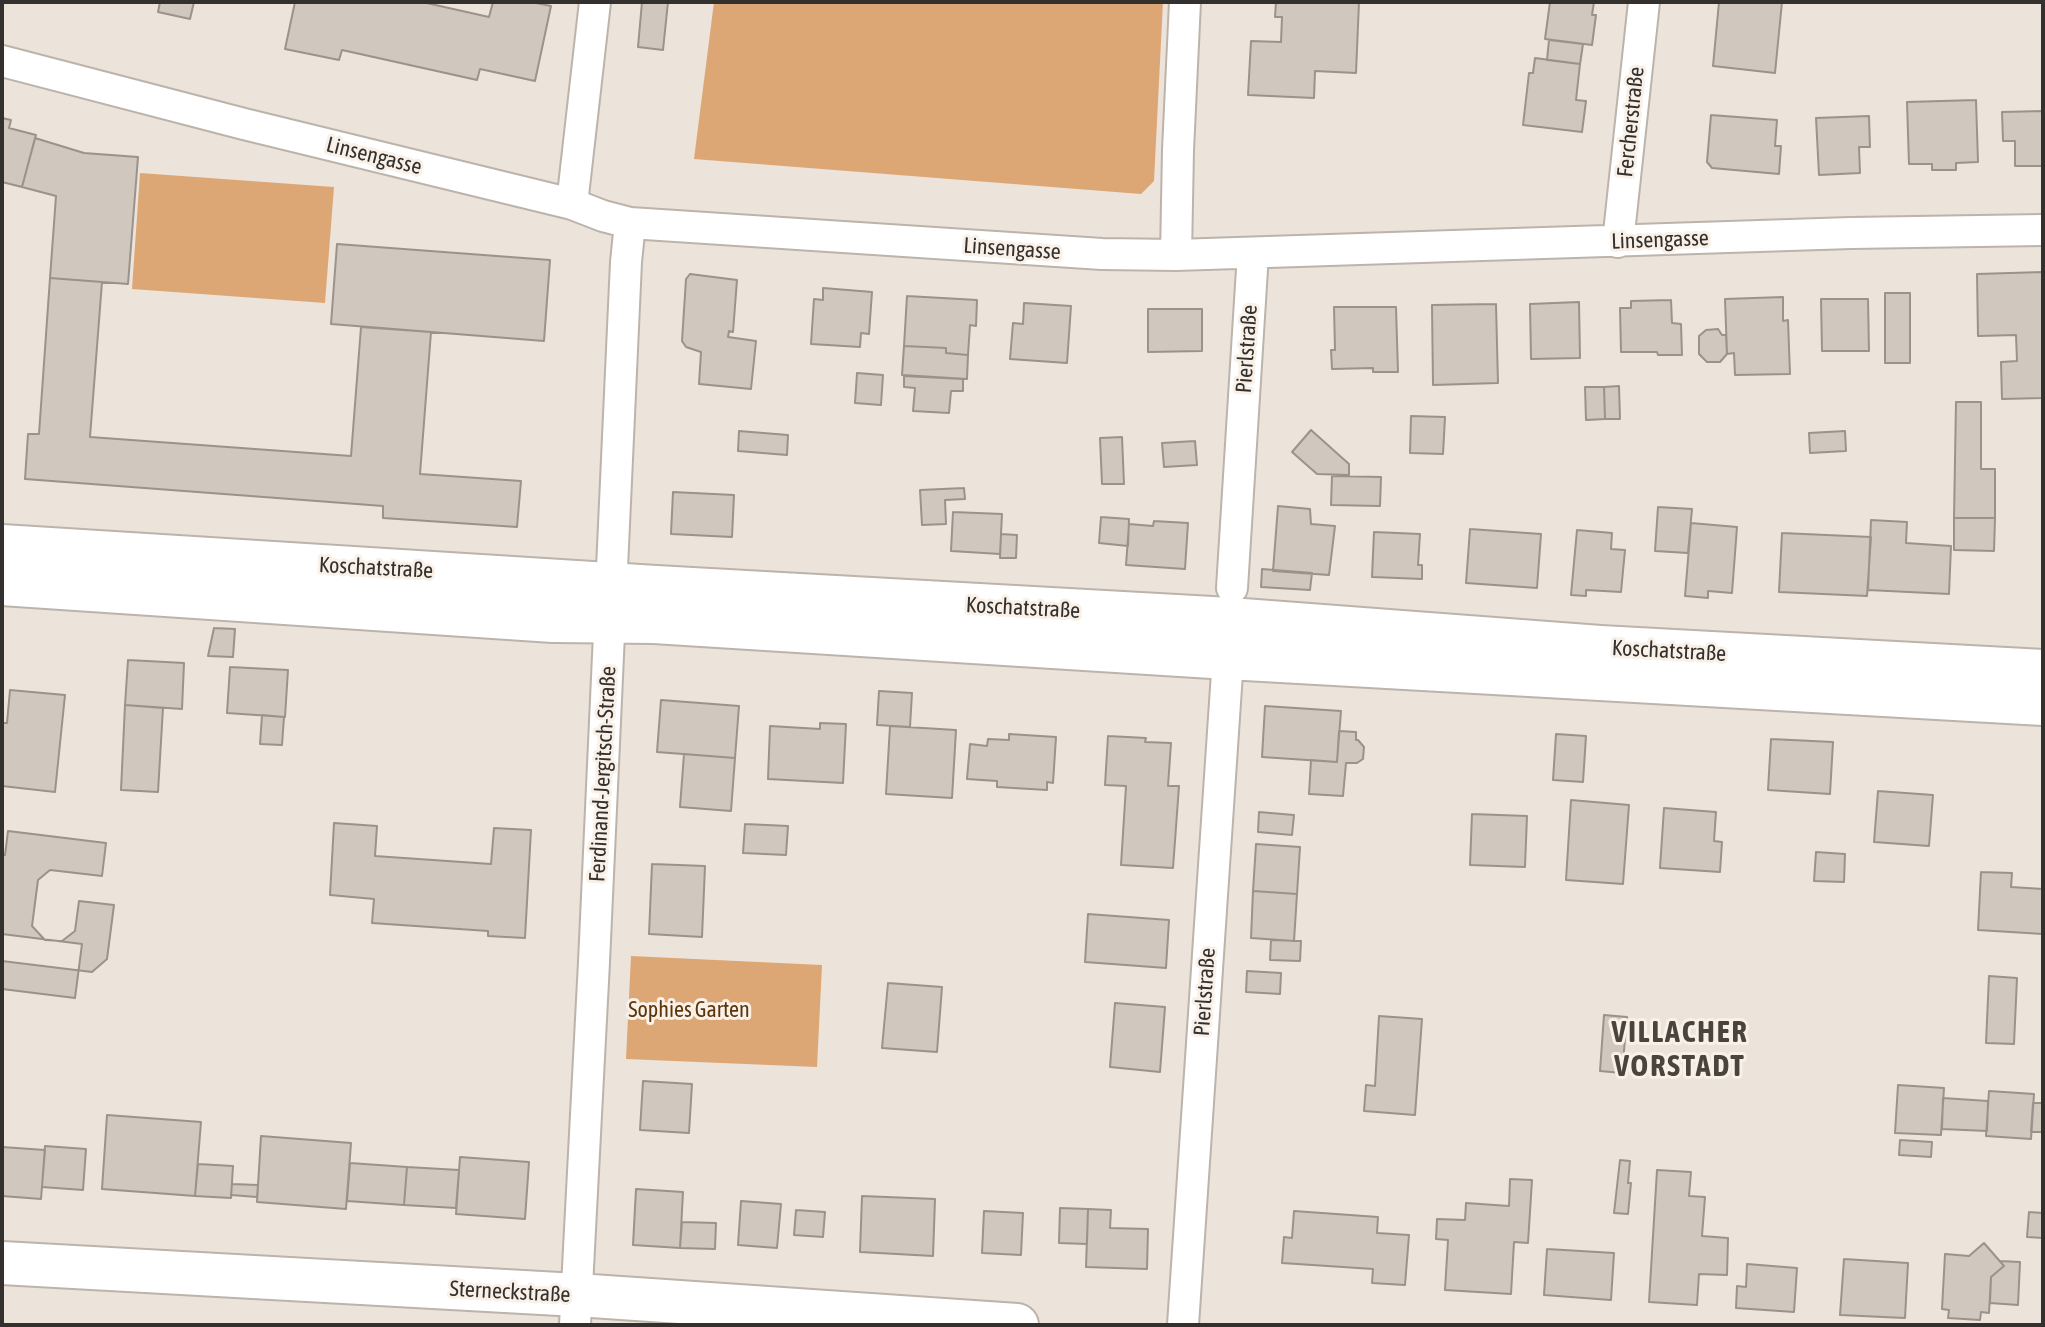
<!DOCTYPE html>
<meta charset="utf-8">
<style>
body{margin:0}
#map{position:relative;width:2045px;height:1327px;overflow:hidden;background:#ece3db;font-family:"Asap Condensed",sans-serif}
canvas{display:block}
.frame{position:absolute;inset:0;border:4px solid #34302d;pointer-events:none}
</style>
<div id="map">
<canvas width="2045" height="1327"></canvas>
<div class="frame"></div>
</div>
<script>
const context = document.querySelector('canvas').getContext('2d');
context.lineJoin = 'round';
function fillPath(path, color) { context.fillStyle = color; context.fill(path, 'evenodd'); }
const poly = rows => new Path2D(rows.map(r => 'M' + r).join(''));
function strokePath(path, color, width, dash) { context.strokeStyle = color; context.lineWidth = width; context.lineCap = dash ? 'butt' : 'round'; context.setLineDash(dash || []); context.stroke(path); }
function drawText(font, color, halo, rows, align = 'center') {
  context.font = font + ' "Asap Condensed",sans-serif'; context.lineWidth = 6; context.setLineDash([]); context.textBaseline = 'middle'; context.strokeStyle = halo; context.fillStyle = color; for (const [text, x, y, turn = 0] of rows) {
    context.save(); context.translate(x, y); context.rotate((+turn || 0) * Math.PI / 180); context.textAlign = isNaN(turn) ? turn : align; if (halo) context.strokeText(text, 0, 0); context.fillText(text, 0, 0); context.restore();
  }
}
fillPath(poly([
 [714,2,1163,2,1154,181,1141,194,694,159],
 [140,173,334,187,325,303,132,289],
 [631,956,822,965,817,1067,626,1059]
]), '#dda775');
const building = poly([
 [160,2,194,2,190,19,158,12,160,2],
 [295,2,422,2,489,17,493,2,531,2,551,6,535,81,480,69,477,80,342,50,339,60,285,49,295,2],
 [642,2,668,2,663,50,638,47,642,2],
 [1276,2,1359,2,1356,73,1315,71,1314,98,1248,95,1251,41,1281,42,1282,17,1275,17,1276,2],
 [1550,2,1594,2,1592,15,1596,15,1592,45,1545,39,1550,2],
 [1719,2,1782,2,1775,73,1713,66,1719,2],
 [1549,40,1583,44,1580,64,1547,60,1549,40],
 [1535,58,1580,64,1576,100,1586,101,1582,132,1523,125,1529,73,1533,73,1535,58],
 [1976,100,1978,162,1956,163,1956,170,1932,170,1932,164,1909,164,1907,102,1976,100],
 [2043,111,2043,166,2015,166,2015,141,2003,141,2002,112,2043,111],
 [1711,115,1777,120,1775,146,1781,146,1779,174,1712,168,1707,162,1711,115],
 [1869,116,1870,147,1859,147,1860,173,1819,175,1816,118,1869,116],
 [2,118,11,120,9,128,36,135,22,187,2,182,2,118],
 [35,138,84,153,138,157,128,284,50,278,56,196,22,187,35,138],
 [337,244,550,260,544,341,331,324,337,244],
 [2043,272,2043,398,2002,399,2001,362,2017,361,2016,335,1978,336,1977,274,2043,272],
 [690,274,737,280,733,332,729,331,728,337,756,341,751,389,699,384,701,352,686,347,682,341,686,279,690,274],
 [50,278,102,282,90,437,351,456,361,327,431,332,420,474,521,481,517,527,383,518,383,506,25,479,28,434,39,434,50,278],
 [823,288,872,292,869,334,861,333,860,347,811,344,814,299,823,300,823,288],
 [1885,293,1910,293,1910,363,1885,363,1885,293],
 [907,296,977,300,976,326,970,325,968,355,946,353,946,348,904,346,907,296],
 [1783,297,1783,321,1788,320,1790,374,1735,375,1734,353,1727,354,1725,299,1783,297],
 [1821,299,1868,299,1869,351,1822,351,1821,299],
 [1671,300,1672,323,1681,324,1682,355,1658,355,1657,352,1621,352,1620,308,1631,308,1631,301,1671,300],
 [1579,302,1580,358,1531,359,1530,304,1579,302],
 [1024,303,1071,306,1067,363,1010,359,1013,323,1023,324,1024,303],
 [1496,304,1498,383,1433,385,1432,305,1496,304],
 [1334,307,1396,307,1398,372,1373,372,1373,368,1332,369,1331,350,1335,350,1334,307],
 [1148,309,1202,309,1202,351,1148,352,1148,309],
 [1718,329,1722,335,1726,335,1727,354,1720,362,1707,362,1699,354,1699,336,1706,330,1718,329],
 [904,346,946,348,946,353,968,355,967,379,902,375,904,346],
 [857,373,883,375,881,405,855,403,857,373],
 [904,376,963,379,963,391,951,391,949,413,913,411,915,388,904,387,904,376],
 [1619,386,1620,419,1605,419,1604,387,1619,386],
 [1585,387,1604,387,1605,419,1586,420,1585,387],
 [1956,402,1981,402,1981,469,1995,469,1995,518,1954,518,1956,402],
 [1411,416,1445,417,1443,454,1410,453,1411,416],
 [1311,430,1349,464,1349,475,1317,474,1292,452,1311,430],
 [739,431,788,435,787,455,738,451,739,431],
 [1845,431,1846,451,1810,453,1809,433,1845,431],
 [1122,437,1124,484,1102,484,1100,438,1122,437],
 [1195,441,1197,465,1164,467,1162,443,1195,441],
 [1332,476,1381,477,1380,506,1331,505,1332,476],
 [964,488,965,499,945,500,946,524,922,525,920,490,964,488],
 [673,492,734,495,732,537,671,534,673,492],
 [1278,506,1310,509,1311,524,1335,526,1329,575,1273,571,1278,506],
 [1658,507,1692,509,1688,553,1655,551,1658,507],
 [953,512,1002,514,1000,554,951,551,953,512],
 [1101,517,1129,519,1128,546,1099,543,1101,517],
 [1954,518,1995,518,1994,551,1954,550,1954,518],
 [1871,520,1907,522,1906,543,1951,546,1949,594,1868,590,1871,520],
 [1154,521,1188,523,1185,569,1126,565,1129,524,1153,526,1154,521],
 [1691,523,1737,527,1732,593,1708,591,1708,598,1685,596,1691,523],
 [1470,529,1541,534,1537,588,1466,583,1470,529],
 [1577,530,1612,533,1611,549,1625,550,1621,592,1586,590,1586,596,1571,595,1577,530],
 [1374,532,1420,534,1418,565,1422,565,1422,579,1372,577,1374,532],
 [1782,533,1871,537,1867,596,1779,592,1782,533],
 [1001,534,1017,535,1016,558,1000,558,1001,534],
 [1262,569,1312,573,1310,590,1261,587,1262,569],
 [214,628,235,629,233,657,208,656,214,628],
 [128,660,184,663,182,709,125,705,128,660],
 [230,667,288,670,285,717,227,713,230,667],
 [10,690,65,695,55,792,2,786,2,723,7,723,10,690],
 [879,691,912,693,910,727,877,725,879,691],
 [661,700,739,706,735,758,657,752,661,700],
 [125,705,163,708,158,792,121,790,125,705],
 [1265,706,1341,711,1337,762,1262,757,1265,706],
 [262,715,284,717,282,745,260,744,262,715],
 [820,723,846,724,843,783,768,779,770,726,820,729,820,723],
 [890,726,956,730,952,798,886,794,890,726],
 [1339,731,1356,732,1356,740,1358,740,1364,747,1363,759,1357,763,1346,763,1343,796,1309,794,1311,760,1337,762,1339,731],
 [1009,734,1056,737,1053,783,1047,782,1047,790,997,787,997,781,967,779,970,744,987,746,988,739,1009,740,1009,734],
 [1556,734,1586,736,1583,782,1553,780,1556,734],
 [1108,736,1146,738,1145,742,1171,743,1168,786,1179,786,1173,868,1121,865,1126,786,1105,785,1108,736],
 [1771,739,1833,742,1830,794,1768,790,1771,739],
 [684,754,735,758,731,811,680,807,684,754],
 [1878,791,1933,795,1929,846,1874,842,1878,791],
 [1571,800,1629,805,1623,884,1566,880,1571,800],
 [1664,808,1716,812,1714,841,1722,842,1720,872,1660,868,1664,808],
 [1259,812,1294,815,1292,835,1258,832,1259,812],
 [1472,814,1527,816,1525,867,1470,865,1472,814],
 [334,823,377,826,375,856,491,864,494,828,531,830,525,938,488,936,488,931,372,923,374,899,330,895,334,823],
 [745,824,788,826,786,855,743,853,745,824],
 [8,831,106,843,102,876,50,870,38,880,32,926,45,940,62,941,75,931,79,901,114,905,107,959,92,972,2,961,2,855,5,855,8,831],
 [1256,844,1300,847,1297,894,1253,891,1256,844],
 [1816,852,1845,854,1844,882,1814,881,1816,852],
 [652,864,705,866,702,937,649,934,652,864],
 [1981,872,2012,873,2011,887,2043,889,2043,934,1978,930,1981,872],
 [1253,891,1297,894,1294,941,1251,938,1253,891],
 [1088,914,1169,920,1166,968,1085,962,1088,914],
 [2,934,82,944,75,998,2,989,2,934],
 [1271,940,1301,941,1300,961,1270,960,1271,940],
 [1247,971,1281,973,1280,994,1246,992,1247,971],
 [1989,976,2017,978,2014,1044,1986,1043,1989,976],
 [888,983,942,987,937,1052,882,1048,888,983],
 [1115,1003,1165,1007,1160,1072,1110,1067,1115,1003],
 [1604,1015,1627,1017,1622,1073,1600,1071,1604,1015],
 [1379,1016,1422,1019,1415,1115,1364,1111,1366,1085,1375,1086,1379,1016],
 [643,1081,692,1084,689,1133,640,1130,643,1081],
 [1898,1085,1944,1088,1941,1135,1895,1133,1898,1085],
 [1989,1091,2034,1094,2031,1139,1986,1136,1989,1091],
 [1943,1098,1988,1101,1987,1131,1942,1129,1943,1098],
 [2033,1103,2043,1103,2043,1132,2031,1132,2033,1103],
 [107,1115,201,1122,195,1196,102,1189,107,1115],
 [261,1136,351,1143,346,1209,257,1202,261,1136],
 [1900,1140,1932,1142,1931,1157,1899,1155,1900,1140],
 [45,1146,86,1149,83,1190,42,1187,45,1146],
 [2,1147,45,1150,41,1199,2,1196,2,1147],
 [460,1157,529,1162,525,1219,456,1214,460,1157],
 [1620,1160,1630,1161,1628,1183,1631,1183,1628,1214,1614,1213,1620,1160],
 [350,1163,407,1167,404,1205,347,1201,350,1163],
 [198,1164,233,1166,231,1198,195,1196,198,1164],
 [407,1167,459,1170,456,1208,404,1205,407,1167],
 [1657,1170,1691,1172,1689,1196,1705,1197,1702,1236,1728,1238,1727,1275,1699,1274,1697,1305,1649,1302,1657,1170],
 [1510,1179,1532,1180,1528,1243,1514,1242,1511,1294,1445,1290,1448,1240,1436,1239,1437,1219,1465,1220,1466,1203,1509,1206,1510,1179],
 [232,1184,258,1185,257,1197,231,1195,232,1184],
 [636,1189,683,1192,680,1248,633,1245,636,1189],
 [862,1196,935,1199,933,1256,860,1252,862,1196],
 [741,1201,781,1204,777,1248,738,1245,741,1201],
 [1060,1208,1088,1209,1087,1244,1059,1243,1060,1208],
 [1088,1209,1111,1210,1110,1228,1148,1229,1147,1269,1086,1267,1088,1209],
 [796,1210,825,1212,823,1237,794,1235,796,1210],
 [984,1211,1023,1213,1021,1255,982,1253,984,1211],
 [1294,1211,1378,1217,1377,1233,1409,1235,1405,1285,1372,1283,1373,1269,1282,1263,1284,1237,1292,1238,1294,1211],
 [2029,1212,2043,1213,2043,1238,2027,1237,2029,1212],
 [682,1222,716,1223,715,1249,680,1248,682,1222],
 [1984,1243,2004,1266,1991,1277,1989,1313,1981,1312,1980,1320,1948,1318,1949,1310,1942,1309,1945,1254,1969,1256,1984,1243],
 [1547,1249,1614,1253,1611,1300,1544,1295,1547,1249],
 [1844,1259,1908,1263,1905,1318,1840,1315,1844,1259],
 [2000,1261,2020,1262,2018,1305,1990,1303,1991,1277,2004,1266,2000,1261],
 [1747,1264,1797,1268,1794,1312,1736,1308,1737,1286,1746,1287,1747,1264]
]);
fillPath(building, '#d0c7bf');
strokePath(building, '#9b928b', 2);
const street = poly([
 [2,61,244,124,572,204,603,216,630,223,1102,254,1176,255,1851,233,2043,230],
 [572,204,595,2],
 [1618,242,1644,2],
 [1176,255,1178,150,1185,2],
 [1232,588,1253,253],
 [575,1325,594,962,626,262,630,223],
 [1183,1325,1228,658]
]);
const secondary = poly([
 [2,546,656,587,1230,619,1600,647,2043,671],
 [2,584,553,621,654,622,1228,658,2043,704],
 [2,1263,577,1295,1017,1325]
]);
strokePath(street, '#bcb3ab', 34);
strokePath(secondary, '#bcb3ab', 46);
strokePath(street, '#fff', 30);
strokePath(secondary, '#fff', 42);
drawText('22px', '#34302d', '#f9f0e8', [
 ["Fercherstraße",1631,122,-84],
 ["Linsengasse",374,156,14],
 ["Linsengasse",1660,240,-2],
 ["Linsengasse",1012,249,4],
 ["Pierlstraße",1247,349,-86],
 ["Koschatstraße",376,568,3],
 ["Koschatstraße",1023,608,3],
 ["Koschatstraße",1669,651,3],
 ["Ferdinand-Jergitsch-Straße",603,774,-87],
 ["Pierlstraße",1205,992,-86],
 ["Sterneckstraße",510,1292,3]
]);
drawText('22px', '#5b350b', '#f9f0e8', [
 ["Sophies Garten",689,1010]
]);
context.letterSpacing = '2px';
drawText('bold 30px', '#4b443d', '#f9f0e8', [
 ["VILLACHER",1680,1033],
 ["VORSTADT",1680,1067]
]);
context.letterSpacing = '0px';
</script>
